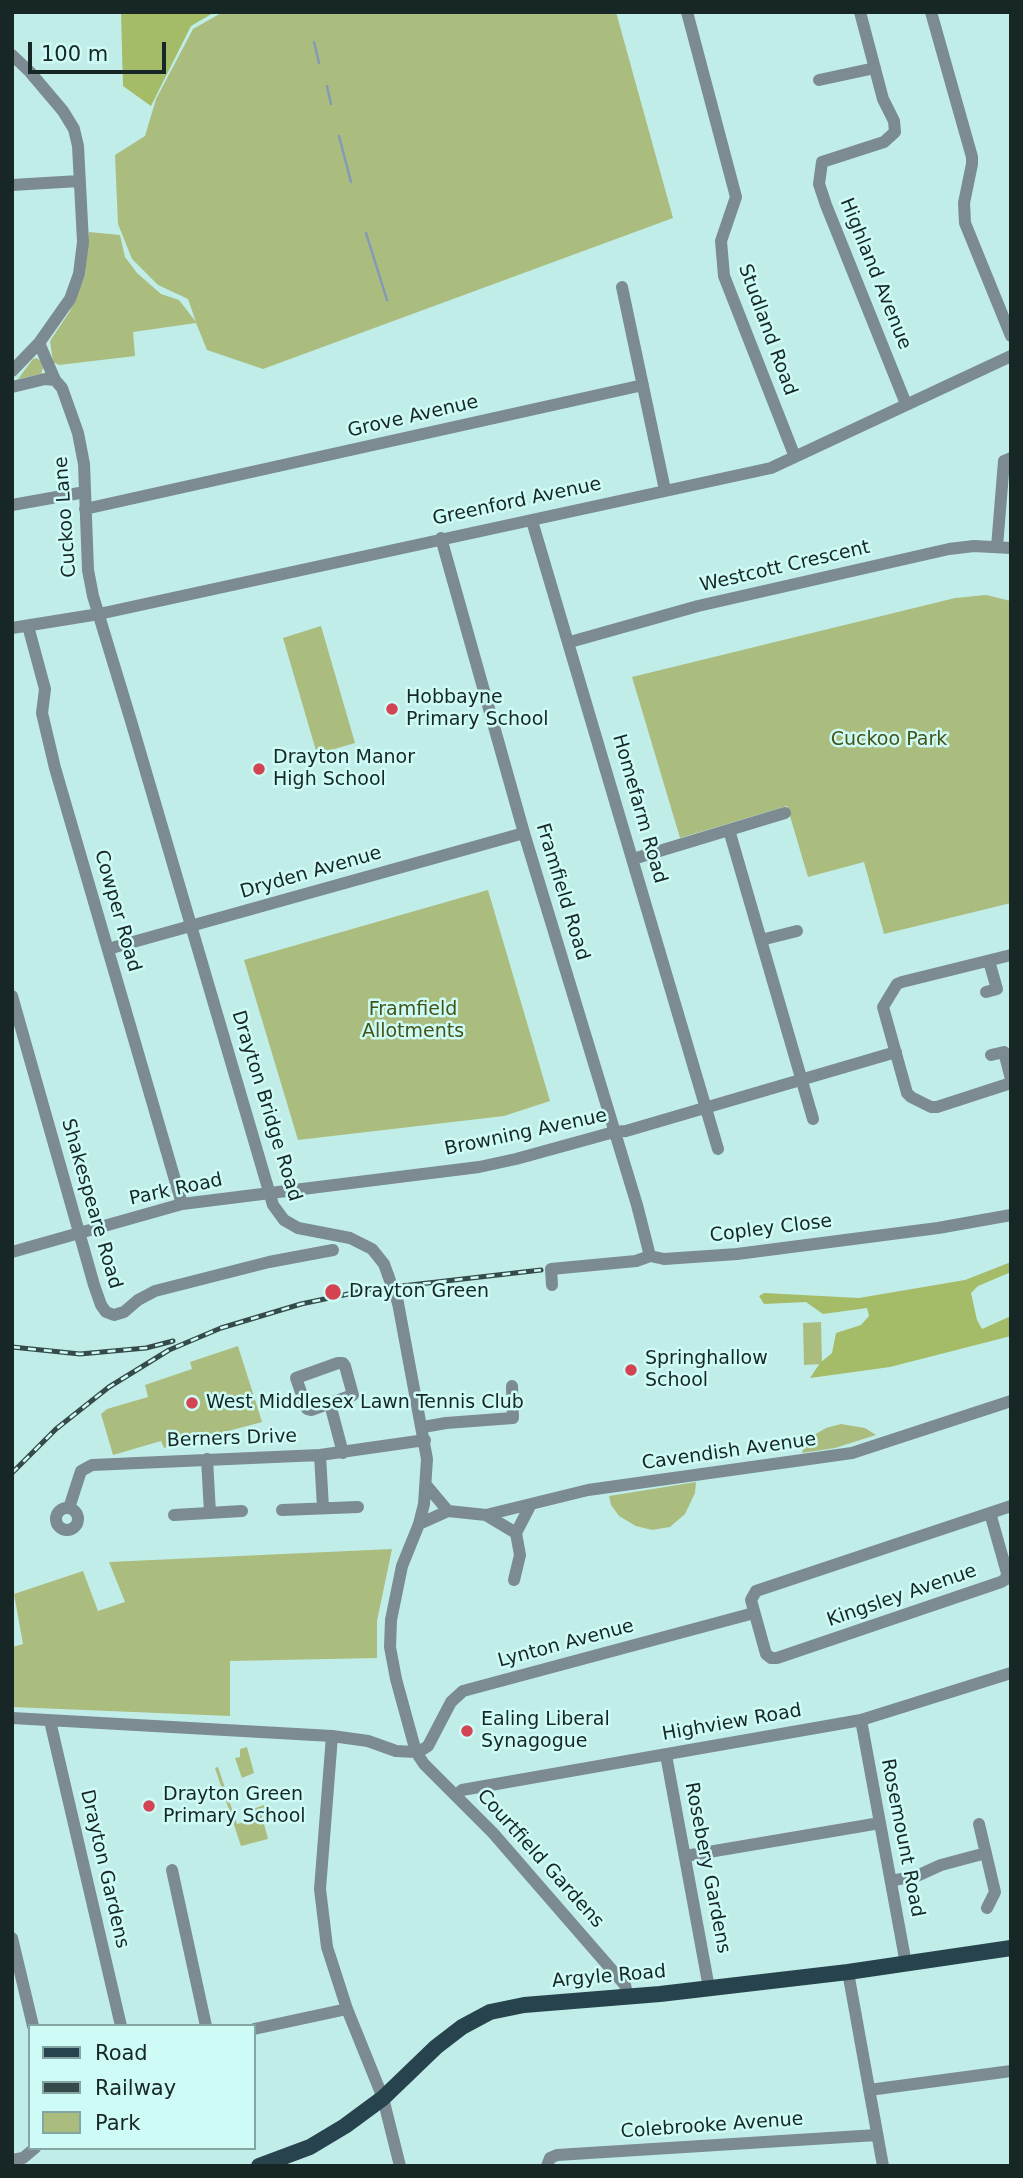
<!DOCTYPE html>
<style>
body{margin:0}
#map{position:relative;width:1023px;height:2178px;overflow:hidden;background:#c1ede9;font-family:"DejaVu Sans",sans-serif}
canvas{display:block}
.frame{position:absolute;inset:0;border:14px solid #162726;pointer-events:none}
.legend{position:absolute;left:28px;top:2024px;width:228px;height:126px;box-sizing:border-box;background:#cefbf6;border:2px solid #84a6a3;margin:0;padding:9px 12px;list-style:none;font-size:21px;color:#162726}
.legend li{display:flex;align-items:center;gap:14px;height:35px}
.legend b{width:35px;border:2px solid #84a6a3}
.scale{position:absolute;left:28px;top:42px;width:138px;height:32px;box-sizing:border-box;border:4px solid #162726;border-top:0;padding-left:9px;font-size:21px;line-height:24px;white-space:nowrap;color:#162726;-webkit-text-stroke:5px #cefbf6;paint-order:stroke}
</style>
<div id="map">
<canvas width="1023" height="2178"></canvas>
<div class="frame"></div>
<ul class="legend">
<li><b style="height:9px;background:#27444e"></b>Road</li>
<li><b style="height:9px;background:#354b4a"></b>Railway</li>
<li><b style="height:19px;background:#abbd7e"></b>Park</li>
</ul>
<div class="scale">100 m</div>
</div>
<script>
const context = document.querySelector('canvas').getContext('2d');
context.lineJoin = 'round';
function fillPath(path, color) { context.fillStyle = color; context.fill(path, 'evenodd'); }
const poly = rows => new Path2D(rows.map(r => 'M' + r).join(''));
function strokePath(path, color, width, dash) { context.strokeStyle = color; context.lineWidth = width; context.lineCap = dash ? 'butt' : 'round'; context.setLineDash(dash || []); context.stroke(path); }
function drawText(font, color, halo, rows, align = 'center') {
  context.font = font + ' "DejaVu Sans",sans-serif'; context.lineWidth = 5; context.setLineDash([]); context.textBaseline = 'middle'; context.strokeStyle = halo; context.fillStyle = color; for (const [text, x, y, turn = 0] of rows) {
    context.save(); context.translate(x, y); context.rotate((+turn || 0) * Math.PI / 180); context.textAlign = isNaN(turn) ? turn : align; if (halo) context.strokeText(text, 0, 0); context.fillText(text, 0, 0); context.restore();
  }
}
fillPath(poly([
 [223,12,616,12,673,218,263,369,207,350,196,323,133,332,135,356,59,365,53,362,50,341,70,311,85,276,89,232,120,235,125,257,137,273,161,294,179,300,196,322,188,299,158,285,132,259,118,224,115,155,145,136,156,99,193,29],
 [37,358,42,362,43,368,41,374,18,379,33,359],
 [986,595,1011,601,1011,903,884,934,864,862,808,877,787,806,680,838,632,677,955,598],
 [321,626,355,743,317,754,283,638],
 [488,890,550,1101,504,1116,298,1140,244,960],
 [821,1322,822,1364,804,1365,803,1323],
 [238,1346,262,1422,164,1448,161,1441,113,1455,101,1414,107,1409,148,1397,145,1385,192,1369,190,1362],
 [841,1424,865,1428,876,1435,835,1448,802,1453,805,1444,814,1435,826,1428],
 [696,1482,695,1493,685,1514,670,1527,652,1530,636,1526,619,1516,611,1505,609,1496],
 [392,1549,377,1621,377,1658,230,1661,230,1716,12,1707,12,1647,23,1644,14,1594,83,1571,98,1611,125,1602,109,1562],
 [247,1747,254,1773,242,1778,235,1758,240,1757,240,1749],
 [218,1767,237,1824,255,1819,253,1809,264,1805,265,1807,260,1809,268,1839,241,1846,215,1768]
]), '#abbd7e');
fillPath(poly([
 [121,12,215,12,191,26,151,106,123,86],
 [1011,1262,1011,1272,978,1286,971,1293,977,1320,982,1329,1011,1316,1011,1336,890,1367,810,1378,820,1363,832,1353,836,1333,861,1325,869,1316,867,1308,823,1314,806,1302,764,1304,759,1296,764,1293,859,1298,965,1280]
]), '#a4bb67');
strokePath(poly([
 [314,42,319,63],
 [327,86,331,104],
 [339,136,351,182],
 [366,233,387,300]
]), '#829bb8', 2.5);
strokePath(poly([
 [687,12,736,197,721,241,724,276,795,457],
 [860,12,883,99,894,121,895,132,884,142,822,162,819,184,826,205,906,404],
 [931,12,972,157,972,164,964,203,965,223,1011,336],
 [12,55,30,72,63,111,74,129,78,146,83,242,79,274,70,299,39,343,12,371],
 [819,80,875,68],
 [12,185,79,181],
 [622,287,665,490],
 [39,343,55,380,62,388,78,433,84,464,88,570,93,596,131,721,273,1205,284,1220,298,1228,350,1238,372,1249,384,1264,388,1275],
 [12,387,45,379,55,380],
 [12,505,85,492],
 [85,509,643,385],
 [532,521,718,1149],
 [441,538,524,833,637,1205,650,1256],
 [997,547,1004,461,1011,458],
 [28,626,45,689,42,713,55,768,182,1204],
 [12,628,99,614,771,468,1011,356],
 [570,642,698,606,949,549,974,546,1011,548],
 [729,830,813,1119],
 [633,859,785,813],
 [761,940,797,931],
 [108,949,524,833],
 [1011,955,902,982,897,984,883,1007,907,1093,911,1097,931,1107,937,1107,1011,1083],
 [986,992,997,989,989,961],
 [12,996,94,1285,101,1305,106,1312,114,1315,124,1312,138,1300,155,1291,269,1262,333,1250],
 [991,1055,1004,1052,1011,1079],
 [12,1252,182,1204,479,1167,516,1159,614,1132,626,1131,896,1052],
 [552,1285,551,1269,636,1261,650,1256,664,1259,737,1254,938,1228,1011,1215],
 [398,1303,427,1459,424,1504,419,1524,402,1566,391,1620,390,1647,396,1679,416,1752,424,1764,493,1833,625,1985,628,1997],
 [338,1363,343,1363,345,1366,353,1395,311,1410,307,1409,296,1378,338,1363],
 [330,1404,343,1453],
 [423,1427,446,1423,513,1418,512,1386],
 [320,1455,323,1508],
 [207,1459,210,1513],
 [427,1486,448,1511,486,1515,588,1490,852,1453,1011,1401],
 '56 1519a11 11 0 1 1 22 0a11 11 0 1 1-22 0Z',
 [69,1508,81,1471,92,1465,320,1455,425,1440],
 [282,1510,358,1507],
 [990,1513,1007,1573,1006,1579,1001,1582,777,1658,771,1658,766,1654,751,1600,756,1591,1011,1506],
 [174,1515,242,1511],
 [486,1515,516,1533],
 [419,1524,448,1511],
 [514,1580,520,1555,516,1533,530,1506],
 [12,1718,332,1736,368,1741,396,1751,416,1752],
 [861,1720,906,1964],
 [50,1721,121,2026],
 [332,1736,320,1889,327,1947,347,2009,383,2098,400,2166],
 [417,1753,428,1746,451,1702,463,1691,754,1613],
 [666,1755,709,1988],
 [456,1795,462,1790,861,1720,1011,1673],
 [979,1824,995,1892,987,1908],
 [685,1856,880,1823],
 [172,1870,206,2026],
 [891,1881,919,1875,941,1865,986,1853],
 [12,1938,33,2026],
 [848,1972,883,2166],
 [254,2029,347,2009],
 [869,2090,1011,2071],
 [12,2160,23,2158,35,2148],
 [547,2166,550,2158,557,2155,877,2135]
]), '#7b8b91', 12);
strokePath(poly([
 [259,2166,310,2147,345,2126,383,2098,436,2047,462,2027,490,2012,524,2005,660,1994,848,1972,1011,1948]
]), '#27444e', 16);
const rail = poly([
 [12,1347,80,1354,146,1348,173,1341],
 [12,1473,56,1429,109,1387,169,1350,221,1328,301,1304,367,1290,541,1270]
]);
strokePath(rail, '#354b4a', 5);
strokePath(rail, '#cefbf6', 2.5, [8]);
strokePath(poly([
 [388,1275,398,1303]
]), '#7b8b91', 12);
for (const [x, y, r, color] of [
 [392,709,7,"#d44351"],
 [259,769,7,"#d44351"],
 [333,1292,9,"#d44351"],
 [631,1370,7,"#d44351"],
 [192,1403,7,"#d44351"],
 [467,1731,7,"#d44351"],
 [149,1806,7,"#d44351"]
]) { const dot = new Path2D(); dot.arc(x, y, r, 0, 2 * Math.PI); context.fillStyle = color; context.fill(dot); strokePath(dot, '#cefbf6', 2.5); }
drawText('19px', '#162726', '#cefbf6', [
 ["Highland Avenue",875,274,68],
 ["Studland Road",767,330,70],
 ["Grove Avenue",413,417,-13],
 ["Greenford Avenue",517,502,-12],
 ["Cuckoo Lane",66,517,-94],
 ["Westcott Crescent",785,567,-13],
 ["Homefarm Road",639,809,74],
 ["Dryden Avenue",311,873,-16],
 ["Framfield Road",562,892,73],
 ["Cowper Road",117,911,74],
 ["Drayton Bridge Road",266,1106,73],
 ["Browning Avenue",526,1133,-12],
 ["Park Road",176,1190,-12],
 ["Shakespeare Road",91,1204,74],
 ["Copley Close",771,1229,-7],
 ["Berners Drive",232,1439,-2],
 ["Cavendish Avenue",729,1452,-8],
 ["Kingsley Avenue",902,1596,-19],
 ["Lynton Avenue",566,1644,-15],
 ["Highview Road",732,1723,-10],
 ["Rosemount Road",902,1838,79],
 ["Courtfield Gardens",540,1859,48],
 ["Rosebery Gardens",707,1868,79],
 ["Drayton Gardens",104,1869,77],
 ["Argyle Road",609,1977,-5],
 ["Colebrooke Avenue",712,2126,-4]
]);
drawText('19px', '#162726', '#cefbf6', [
 ["Hobbayne",406,698],
 ["Primary School",406,720],
 ["Drayton Manor",273,758],
 ["High School",273,780],
 ["Drayton Green",349,1292],
 ["Springhallow",645,1359],
 ["School",645,1381],
 ["West Middlesex Lawn Tennis Club",206,1403],
 ["Ealing Liberal",481,1720],
 ["Synagogue",481,1742],
 ["Drayton Green",163,1795],
 ["Primary School",163,1817]
], 'left');
drawText('19px', '#465317', '#cefbf6', [
 ["Cuckoo Park",889,740],
 ["Framfield",413,1010],
 ["Allotments",413,1032]
]);
</script>
